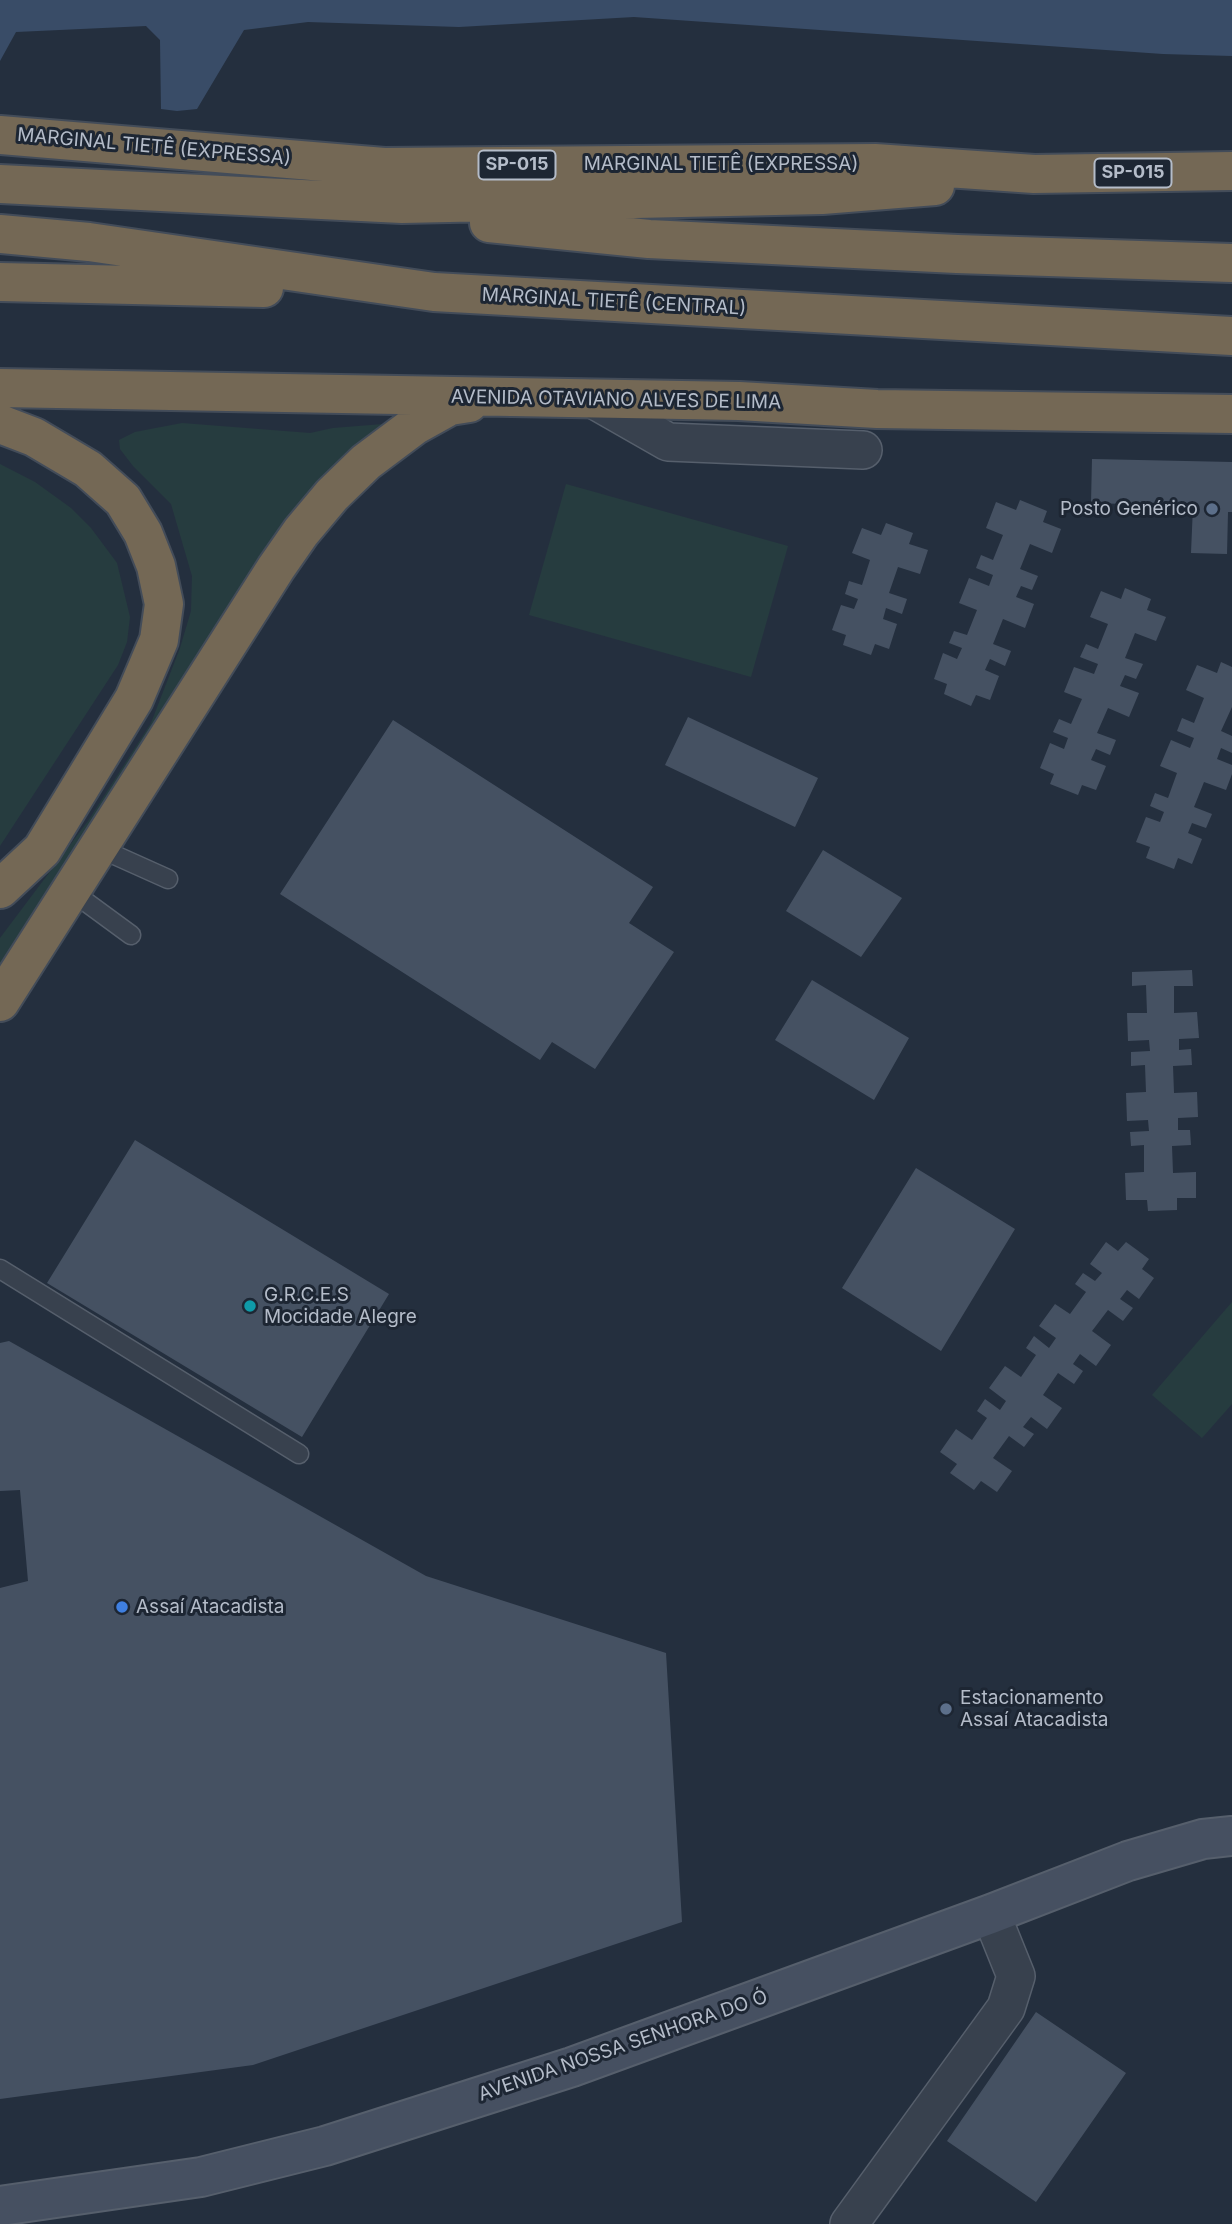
<!DOCTYPE html>
<meta charset="utf-8">
<style>
body{margin:0}
canvas{display:block;background:#242f3e}
</style>
<canvas width="1232" height="2224"></canvas>
<script>
const context = document.querySelector('canvas').getContext('2d');
context.lineJoin = 'round';
function fillPath(path, color) { context.fillStyle = color; context.fill(path, 'evenodd'); }
const poly = rows => new Path2D(rows.map(r => 'M' + r).join(''));
function strokePath(path, color, width, dash) { context.strokeStyle = color; context.lineWidth = width; context.lineCap = dash ? 'butt' : 'round'; context.setLineDash(dash || []); context.stroke(path); }
function drawText(font, color, halo, rows, align = 'center') {
  context.font = font + ' Inter,sans-serif'; context.lineWidth = 6; context.setLineDash([]); context.textBaseline = 'middle'; context.strokeStyle = halo; context.fillStyle = color; for (const [text, x, y, turn = 0] of rows) {
    context.save(); context.translate(x, y); context.rotate((+turn || 0) * Math.PI / 180); context.textAlign = isNaN(turn) ? turn : align; if (halo) context.strokeText(text, 0, 0); context.fillText(text, 0, 0); context.restore();
  }
}
fillPath(poly([
 [182,423,310,433,333,428,396,423,316,486,284,520,260,555,87,843,0,975,0,938,88,821,151,723,180,648,191,611,192,576,171,504,133,466,120,449,119,440,135,432],
 [0,464,35,482,71,508,91,528,117,563,130,617,127,642,118,665,0,846],
 [566,484,788,546,751,677,529,615],
 [1232,1302,1232,1404,1202,1438,1152,1395]
]), '#263c3f');
fillPath(poly([
 [0,0,1232,0,1232,56,1163,54,634,17,459,27,308,22,244,30,197,109,177,111,161,109,160,40,146,26,16,32,0,61]
]), '#394c67');
fillPath(poly([
 [1092,459,1232,462,1232,512,1228,512,1227,554,1191,553,1193,506,1091,503],
 [1020,500,1047,511,1043,522,1061,529,1052,553,1030,544,1020,569,1038,576,1032,590,1021,586,1016,597,1034,604,1025,628,1003,619,993,644,1011,651,1005,666,990,659,985,670,999,676,990,700,976,695,971,706,944,694,947,684,934,679,943,653,957,659,962,648,949,643,954,631,967,635,977,610,959,603,969,578,989,586,993,575,976,568,981,555,993,560,1003,535,986,528,996,502,1016,510],
 [886,523,913,533,909,544,928,550,920,574,898,567,889,593,907,599,902,614,886,608,883,619,897,624,889,649,875,644,871,655,843,645,846,635,832,630,841,605,854,609,858,599,845,594,849,581,862,585,870,560,852,553,862,528,881,535],
 [1125,588,1151,599,1147,610,1166,617,1156,641,1135,633,1125,658,1143,664,1136,679,1125,675,1120,686,1139,693,1129,717,1108,708,1097,733,1116,740,1110,755,1096,749,1091,760,1106,766,1096,790,1082,785,1078,795,1050,784,1054,774,1040,768,1050,743,1064,749,1068,738,1053,732,1059,719,1071,724,1082,699,1064,692,1074,667,1094,674,1098,664,1080,657,1086,644,1098,649,1108,624,1090,617,1101,591,1121,599],
 [1221,662,1232,667,1232,707,1221,731,1232,736,1232,753,1221,748,1217,759,1232,765,1232,774,1226,790,1204,782,1194,807,1212,814,1206,828,1192,823,1188,833,1202,839,1192,864,1178,858,1174,869,1146,858,1150,847,1136,842,1146,817,1160,822,1164,812,1150,806,1155,793,1168,798,1177,773,1160,766,1171,740,1190,748,1194,738,1177,731,1182,718,1194,723,1204,698,1186,690,1197,665,1217,673],
 [688,717,818,778,795,827,665,765],
 [393,720,653,887,629,923,674,952,595,1069,552,1042,540,1060,280,894],
 [823,850,902,898,861,957,786,911],
 [1192,970,1193,986,1174,986,1174,1013,1197,1012,1199,1038,1179,1039,1179,1050,1191,1049,1192,1065,1173,1066,1174,1093,1197,1092,1198,1117,1178,1118,1178,1130,1190,1130,1191,1145,1172,1146,1173,1173,1196,1172,1196,1198,1177,1198,1177,1210,1148,1211,1147,1200,1126,1200,1125,1173,1144,1172,1144,1145,1131,1146,1130,1132,1149,1131,1148,1120,1127,1121,1126,1093,1146,1092,1145,1065,1131,1066,1131,1052,1150,1051,1149,1040,1128,1041,1127,1013,1147,1013,1146,985,1132,986,1132,972],
 [812,980,909,1038,874,1100,775,1040],
 [135,1140,389,1294,302,1437,47,1283],
 [916,1168,1015,1229,941,1351,842,1288],
 [1106,1242,1118,1251,1126,1242,1137,1250,1149,1259,1142,1269,1154,1278,1139,1299,1127,1290,1120,1299,1133,1308,1123,1321,1108,1310,1092,1331,1111,1345,1096,1366,1080,1354,1073,1364,1083,1371,1074,1384,1058,1373,1043,1395,1062,1408,1047,1429,1031,1417,1023,1427,1034,1434,1024,1447,1009,1436,993,1458,1012,1471,997,1492,981,1481,974,1490,950,1473,957,1464,940,1452,956,1429,972,1440,987,1418,977,1411,985,1399,1000,1410,1006,1401,989,1388,1005,1366,1021,1377,1036,1355,1026,1348,1034,1336,1049,1348,1056,1338,1039,1326,1055,1304,1070,1314,1086,1292,1075,1284,1083,1273,1095,1281,1102,1273,1090,1264],
 [9,1341,426,1576,666,1653,682,1922,253,2065,0,2099,0,1588,28,1581,20,1490,0,1491,0,1343],
 [1036,2012,1126,2073,1036,2202,947,2141]
]), '#455162');
const lane = poly([
 [99,848,168,879],
 [71,891,131,935],
 [0,1269,299,1454]
]);
const street = poly([
 [591,398,668,442,863,450],
 [849,2224,1006,2008,1016,1976,991,1914]
]);
const secondary = poly([
 [0,2206,201,2177,325,2146,572,2067,991,1914,1128,1861,1203,1839,1232,1836]
]);
const highway = poly([
 [0,135,384,167,875,163,1034,174,1232,171],
 [0,184,402,204,822,195,935,186],
 [489,223,649,239,957,254,1232,263],
 [0,234,89,242,434,292,1232,336],
 [0,282,264,288],
 [0,388,739,401,877,409,1232,414],
 [0,424,34,437,88,469,123,500,143,533,156,566,164,604,159,640,134,699,42,850,0,889],
 [0,1002,276,568,301,532,332,495,366,462,414,426,450,406,469,403]
]);
strokePath(lane, '#565f6c', 21);
strokePath(street, '#565f6c', 40);
strokePath(secondary, '#565f6c', 42);
strokePath(highway, '#434c59', 42);
strokePath(lane, '#38414e', 18);
strokePath(street, '#38414e', 37);
strokePath(secondary, '#465061', 38);
strokePath(highway, '#746855', 38);
for (const [x, y, r, color] of [
 [1212,509,7,"#5c6f8a"],
 [250,1306,7,"#0f9aa8"],
 [122,1607,7,"#3f7fe0"],
 [946,1709,7,"#5c6f8a"]
]) { const dot = new Path2D(); dot.arc(x, y, r, 0, 2 * Math.PI); context.fillStyle = color; context.fill(dot); strokePath(dot, '#1d2633', 2.5); }
for (const [x, y, w] of [
 [517,165,77],
 [1133,173,77]
]) { const box = new Path2D(); box.roundRect(x - w / 2, y - 14.5, w, 29, 5); context.fillStyle = '#1d2633'; context.fill(box); strokePath(box, '#b4bcc9', 2); }
drawText('bold 18px', '#b4bcc9', null, [
 ["SP-015",517,165],
 ["SP-015",1133,173]
]);
drawText('19px', '#b4bcc9', '#1d2633', [
 ["MARGINAL TIETÊ (EXPRESSA)",154,147,5],
 ["MARGINAL TIETÊ (EXPRESSA)",721,164],
 ["MARGINAL TIETÊ (CENTRAL)",614,302,3],
 ["AVENIDA OTAVIANO ALVES DE LIMA",616,400,1],
 ["AVENIDA NOSSA SENHORA DO Ó",623,2046,-19]
]);
drawText('19px', '#b4bcc9', '#1d2633', [
 ["Posto Genérico",1198,509,"right"],
 ["G.R.C.E.S",264,1295],
 ["Mocidade Alegre",264,1317],
 ["Assaí Atacadista",136,1607],
 ["Estacionamento",960,1698],
 ["Assaí Atacadista",960,1720]
], 'left');
</script>
